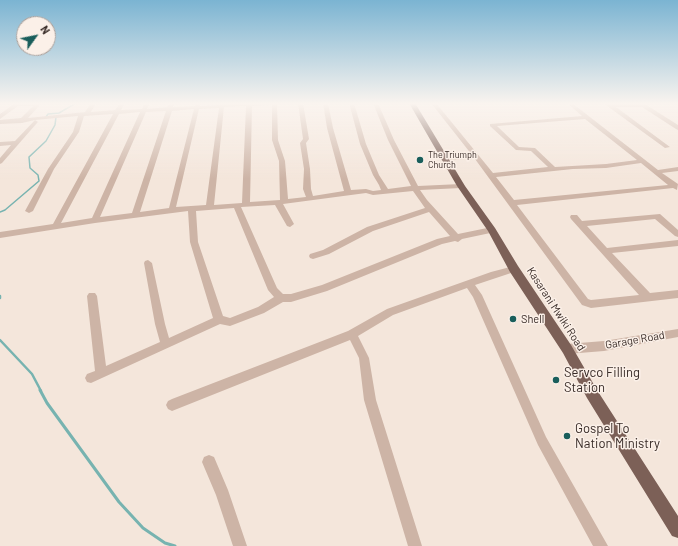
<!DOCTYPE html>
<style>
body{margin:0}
#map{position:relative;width:678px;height:546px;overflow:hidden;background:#f4e6db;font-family:Barlow,sans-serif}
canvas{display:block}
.north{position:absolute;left:16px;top:16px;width:40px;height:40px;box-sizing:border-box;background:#fbf0e8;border:1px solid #ada19b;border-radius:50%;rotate:57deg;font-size:11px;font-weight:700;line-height:16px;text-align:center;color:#382b27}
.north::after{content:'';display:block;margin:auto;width:14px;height:18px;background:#195e5b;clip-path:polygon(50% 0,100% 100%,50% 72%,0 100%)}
</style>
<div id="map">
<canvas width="678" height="546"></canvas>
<div class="north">N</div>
</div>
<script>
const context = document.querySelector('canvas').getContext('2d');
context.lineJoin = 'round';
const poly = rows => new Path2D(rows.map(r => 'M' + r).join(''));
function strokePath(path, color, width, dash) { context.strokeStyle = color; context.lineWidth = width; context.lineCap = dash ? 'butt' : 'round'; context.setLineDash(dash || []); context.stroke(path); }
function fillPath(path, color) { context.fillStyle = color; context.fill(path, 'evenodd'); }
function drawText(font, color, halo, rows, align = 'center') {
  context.font = font + ' Barlow,sans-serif'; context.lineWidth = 3; context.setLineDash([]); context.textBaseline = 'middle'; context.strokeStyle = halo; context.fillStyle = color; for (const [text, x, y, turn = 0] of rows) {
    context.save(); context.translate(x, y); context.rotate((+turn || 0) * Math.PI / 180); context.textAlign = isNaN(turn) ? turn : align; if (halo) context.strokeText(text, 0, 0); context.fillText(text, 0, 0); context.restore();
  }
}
strokePath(poly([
 [46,117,48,114,59,113,76,103],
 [0,212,5,210,39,181,38,175,30,168,29,157,46,141,55,125,56,117]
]), '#77b3b0', 1.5);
strokePath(poly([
 [0,296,0,298],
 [0,340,32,374,41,391]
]), '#77b3b0', 2.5);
strokePath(poly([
 [40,390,47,403,119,502,143,528,165,543,175,546]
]), '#77b3b0', 3);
fillPath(poly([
 [15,103,40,103,40,105,28,118,85,112,91,103,96,103,91,112,115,110,120,103,125,103,121,110,142,109,145,103,150,103,147,109,167,107,170,103,174,104,173,107,195,106,196,103,200,103,200,106,219,105,220,103,224,103,225,104,277,103,278,140,285,161,288,199,306,197,303,189,304,169,300,143,303,139,298,103,303,103,309,139,306,143,310,169,311,189,313,196,344,191,327,128,323,103,328,103,333,128,351,190,366,189,373,191,381,190,379,185,373,175,360,144,349,103,354,103,366,144,379,175,388,189,411,186,388,140,373,103,378,103,394,140,418,186,461,184,465,186,461,188,420,190,427,200,458,234,492,227,496,230,495,232,462,239,458,242,455,241,442,244,327,291,291,302,283,302,264,313,230,326,220,324,91,383,87,382,85,378,87,374,95,371,87,296,89,293,95,293,97,296,106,366,160,342,155,324,144,263,145,261,148,260,152,263,165,324,169,338,213,318,190,242,188,211,95,223,0,238,0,232,53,224,113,114,84,116,79,132,54,169,33,211,29,213,25,211,48,169,73,132,78,116,35,120,38,122,37,123,2,163,0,164,0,158,11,145,0,146,0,142,15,141,35,120,22,123,0,124,0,120,21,118,33,106,18,106,0,119,0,114,15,103],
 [272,105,272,140,279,161,280,200,250,202,252,106,272,105],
 [246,106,242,203,214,205,224,107,246,106],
 [219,108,206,205,176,207,199,109,219,108],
 [194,109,169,208,140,212,172,111,194,109],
 [166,111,132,213,100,217,146,112,166,111],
 [140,112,92,218,61,223,119,114,140,112],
 [413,191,425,208,367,227,323,250,310,254,309,256,310,258,313,259,329,254,373,231,429,212,450,236,437,239,322,285,291,294,283,294,277,288,241,207,275,205,287,226,290,227,294,224,283,204,366,193,373,195,413,191],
 [234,208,268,290,274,297,258,307,230,318,223,316,198,242,196,211,234,208],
 [431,103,436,103,493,173,548,167,531,151,516,150,490,126,490,124,582,116,567,103,572,103,658,170,678,167,678,171,662,173,678,184,677,190,673,188,517,205,588,299,591,300,639,295,571,219,570,217,571,215,577,215,582,221,660,214,678,230,678,237,675,236,655,219,587,226,607,248,678,240,678,246,612,253,650,293,678,290,678,298,591,308,582,305,475,159,443,160,442,159,445,157,472,155,431,103],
 [585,119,637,160,606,164,555,167,535,148,519,147,497,126,585,119],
 [641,163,668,185,514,200,496,177,573,169,606,168,641,163],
 [603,103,609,103,611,104,645,104,678,125,678,130,676,129,642,107,616,107,670,147,665,148,603,103],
 [514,266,517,267,518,269,517,271,475,285,482,295,546,437,608,546,593,546,538,445,473,297,467,288,393,315,358,336,369,358,376,400,422,546,408,546,364,400,359,358,350,340,172,411,168,409,166,405,168,401,172,399,348,331,387,309,491,272,514,266],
 [678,329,678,337,604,351,567,354,563,352,562,349,563,346,567,344,604,341,678,329],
 [209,455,214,457,228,490,247,546,233,546,216,495,202,462,204,457,209,455]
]), '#cdb4a6');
fillPath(poly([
 [409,103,415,103,465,186,495,228,518,266,571,345,597,390,678,516,678,538,672,536,587,398,563,353,510,272,488,231,457,186,409,103]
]), '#7c6057');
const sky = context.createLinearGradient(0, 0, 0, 179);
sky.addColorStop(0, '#7bb4d2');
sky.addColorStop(0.58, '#faf4ef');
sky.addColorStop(1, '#faf4ef00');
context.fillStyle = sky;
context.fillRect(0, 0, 678, 179);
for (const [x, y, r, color] of [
 [420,160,4,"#195e5b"],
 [513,319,4,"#195e5b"],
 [556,380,4,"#195e5b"],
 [567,436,4,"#195e5b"]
]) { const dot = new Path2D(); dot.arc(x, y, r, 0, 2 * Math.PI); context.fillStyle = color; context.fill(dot); strokePath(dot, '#fbf0e8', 1.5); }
drawText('9px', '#382b27', '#fbf0e8', [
 ["The Triumph",428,155],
 ["Church",428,165]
], 'left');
drawText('11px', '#382b27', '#fbf0e8', [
 ["Kasarani Mwiki Road",556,309,57],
 ["Garage Road",635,340,-10]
]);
drawText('11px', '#382b27', '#fbf0e8', [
 ["Shell",521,319]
], 'left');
drawText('13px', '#382b27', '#fbf0e8', [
 ["Servco Filling",564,373],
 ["Station",564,388],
 ["Gospel To",575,429],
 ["Nation Ministry",575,444]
], 'left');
</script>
